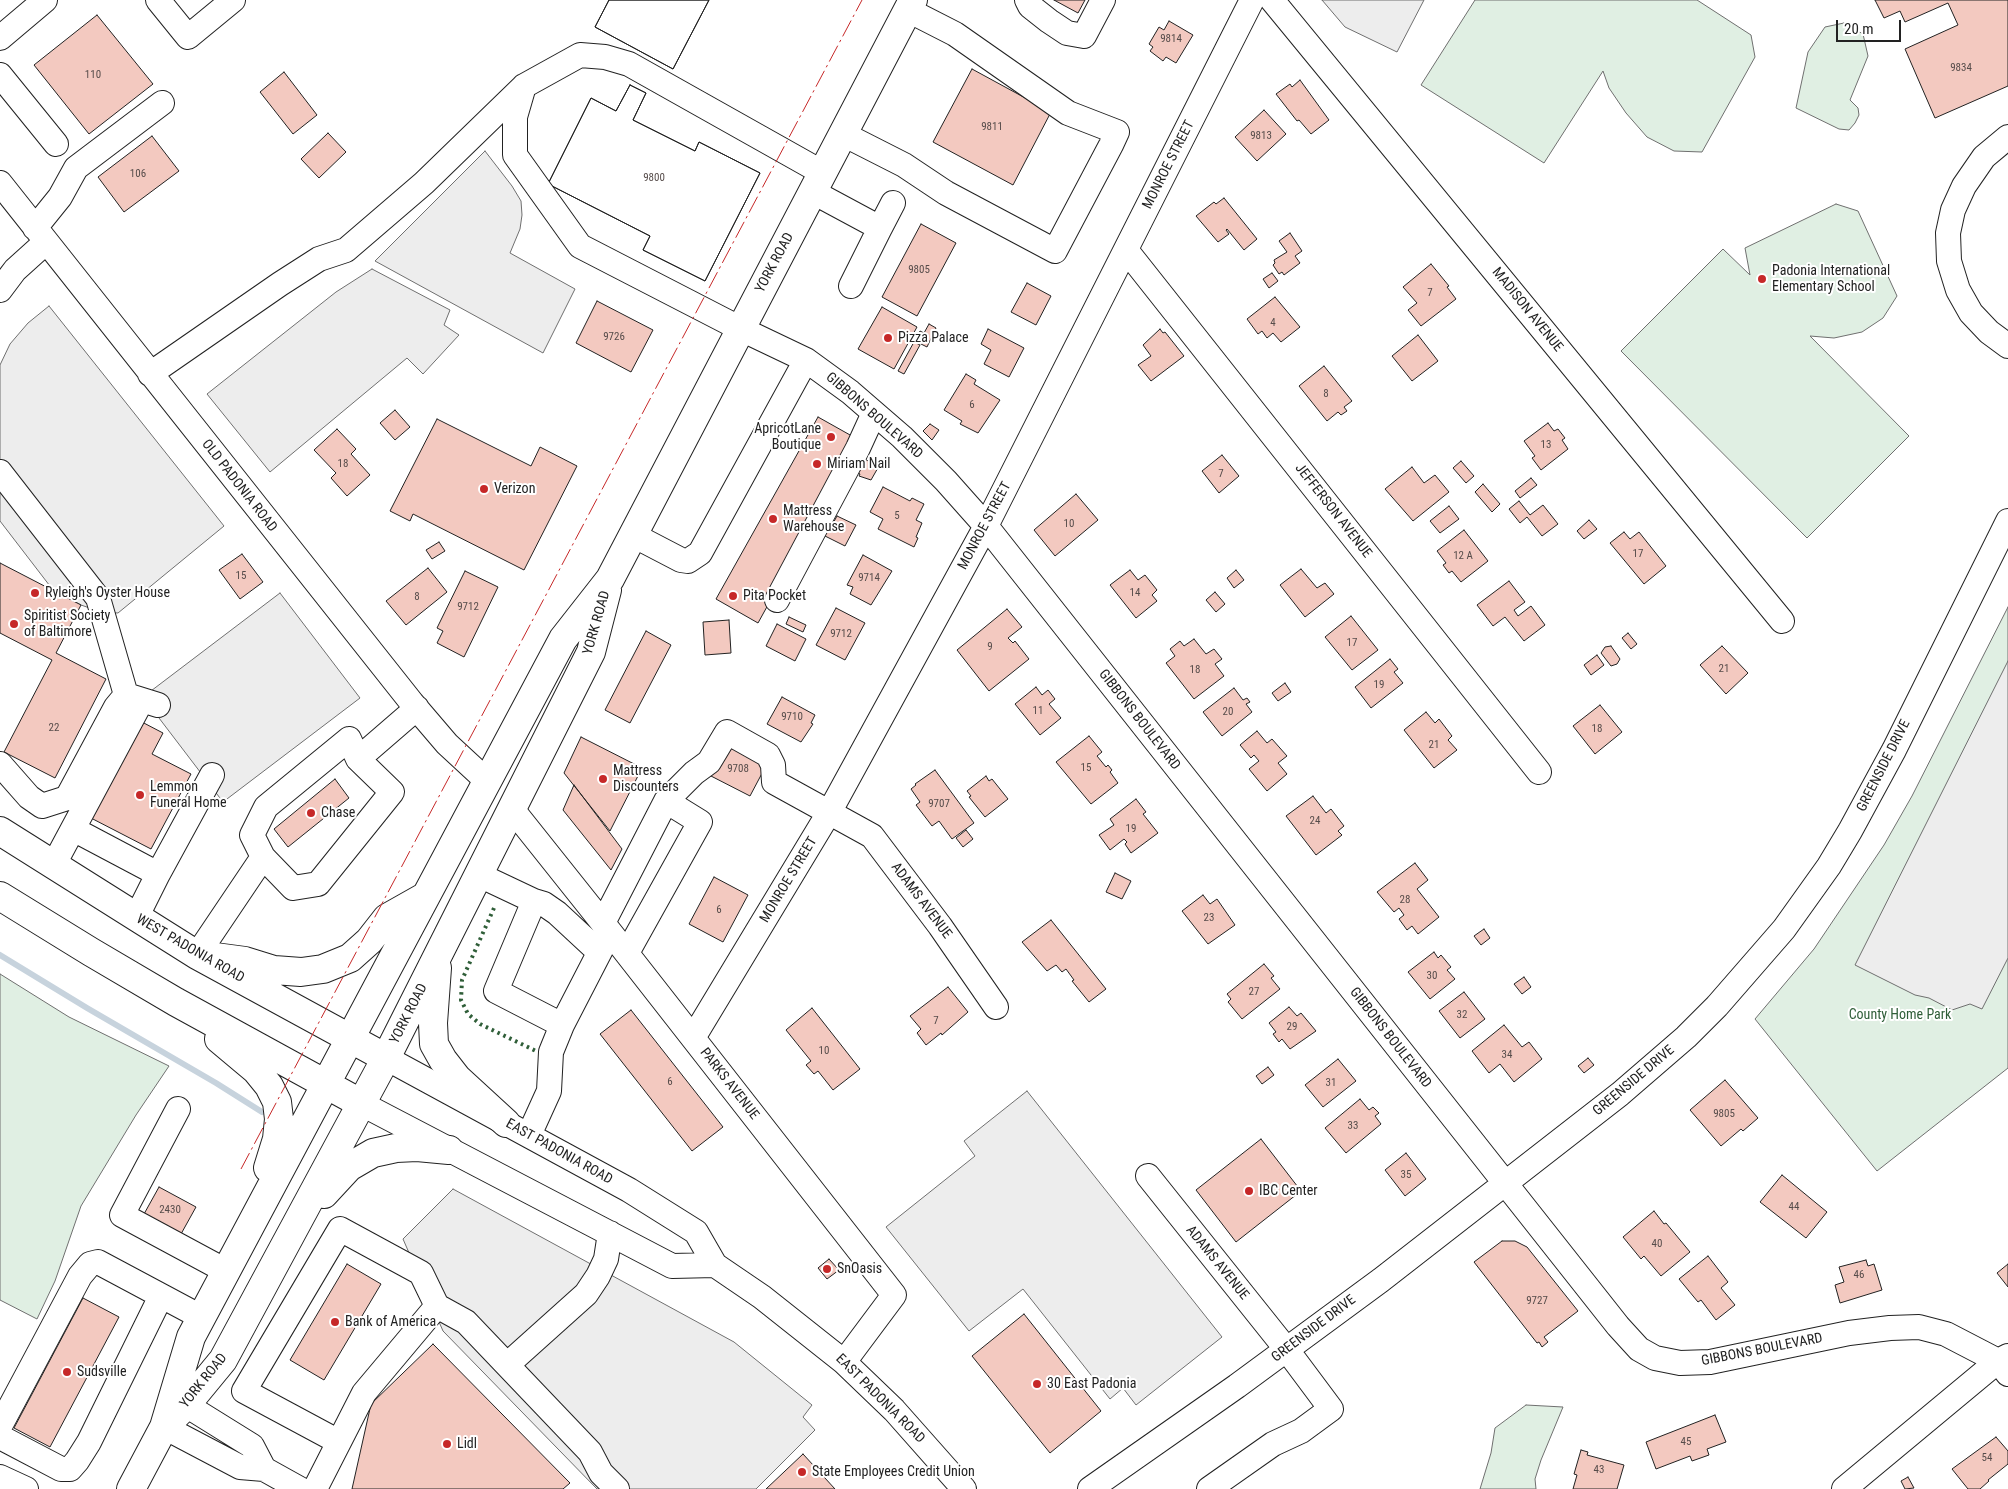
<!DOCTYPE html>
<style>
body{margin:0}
#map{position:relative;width:2008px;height:1489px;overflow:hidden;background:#fff;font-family:"Roboto Condensed",sans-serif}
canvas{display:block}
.scale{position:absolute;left:1836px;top:20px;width:65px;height:22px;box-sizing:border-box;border:2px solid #222;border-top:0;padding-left:6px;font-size:15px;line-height:18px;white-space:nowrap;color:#222;-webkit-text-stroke:4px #fff;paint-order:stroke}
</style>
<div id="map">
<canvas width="2008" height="1489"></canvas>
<div class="scale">20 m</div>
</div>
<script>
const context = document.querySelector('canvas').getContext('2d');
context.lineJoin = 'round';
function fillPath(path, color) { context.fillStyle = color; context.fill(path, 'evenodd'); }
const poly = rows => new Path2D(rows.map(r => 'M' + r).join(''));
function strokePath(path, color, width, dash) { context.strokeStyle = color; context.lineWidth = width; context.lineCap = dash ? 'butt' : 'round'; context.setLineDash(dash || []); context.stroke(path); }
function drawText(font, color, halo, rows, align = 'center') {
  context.font = font + ' "Roboto Condensed",sans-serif'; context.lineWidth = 4; context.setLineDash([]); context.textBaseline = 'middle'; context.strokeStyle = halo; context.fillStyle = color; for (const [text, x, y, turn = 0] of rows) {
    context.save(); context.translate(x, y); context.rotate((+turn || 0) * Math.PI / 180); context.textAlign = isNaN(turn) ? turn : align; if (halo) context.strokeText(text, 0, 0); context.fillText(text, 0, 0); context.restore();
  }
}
const green = poly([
 [1475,0,1697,0,1751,35,1755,57,1702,152,1674,151,1647,137,1626,113,1609,88,1603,71,1544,163,1421,85,1475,0],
 [1844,23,1863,34,1868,56,1850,100,1858,108,1859,115,1855,123,1849,130,1839,129,1796,108,1808,52,1825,27,1844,23],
 [1836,204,1858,211,1897,296,1883,318,1862,332,1834,338,1810,336,1909,436,1807,538,1621,351,1723,249,1750,275,1745,248,1836,204],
 [2008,607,2008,1068,1877,1171,1755,1019,1814,949,1884,845,1912,796,2008,607],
 [0,974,69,1017,169,1066,136,1115,81,1206,55,1281,37,1319,0,1300,0,974],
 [1526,1405,1563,1407,1541,1460,1535,1479,1536,1489,1480,1489,1491,1453,1495,1428,1526,1405]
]);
fillPath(green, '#e0efe3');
strokePath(green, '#6f6f6f', 1);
const parking = poly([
 [1322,0,1424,0,1397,52,1345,27,1322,0],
 [485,151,512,186,521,201,522,215,520,229,510,253,575,289,543,353,375,261,485,151],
 [372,269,450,310,444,325,459,335,423,374,407,358,270,472,207,394,336,292,372,269],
 [49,306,224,526,118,613,101,612,81,605,53,590,0,521,0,365,10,344,28,323,49,306],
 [280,593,360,698,223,802,143,697,280,593],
 [2008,661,2008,958,1982,1009,1970,1004,1952,1010,1929,998,1915,995,1855,965,2008,661],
 [1027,1091,1222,1337,1136,1405,1123,1388,1110,1399,1023,1289,969,1331,886,1227,975,1156,964,1141,1027,1091],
 [453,1189,734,1342,812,1405,803,1417,815,1430,756,1489,597,1489,443,1331,403,1239,453,1189]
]);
fillPath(parking, '#ededed');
strokePath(parking, '#6f6f6f', 1);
strokePath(poly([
 [0,955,87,1008,216,1083,262,1112]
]), '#c7d3dd', 6);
const building = poly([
 [609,0,709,0,673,69,595,27,609,0],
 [609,0,709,0,673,69,595,27,609,0],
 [1054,0,1085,0,1078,13,1054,0],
 [1875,0,2008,0,2008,86,1935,118,1905,49,1958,25,1948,3,1905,22,1900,11,1884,18,1875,0],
 [97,15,153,84,89,134,34,65,97,15],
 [1169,21,1193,35,1176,63,1166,57,1163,61,1150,51,1153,47,1149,44,1159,27,1164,30,1169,21],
 [972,69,1051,112,1013,185,933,142,972,69],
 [284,72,317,115,293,134,260,92,284,72],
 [1300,80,1329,120,1311,134,1299,120,1297,121,1276,94,1290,84,1292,87,1300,80],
 [630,85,646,93,633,120,695,151,699,142,760,173,705,281,643,250,650,236,548,184,591,98,616,111,630,85],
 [630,85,646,93,633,120,695,151,699,142,760,173,705,281,643,250,650,236,548,184,591,98,616,111,630,85],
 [1264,110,1286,134,1257,161,1235,137,1264,110],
 [328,133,346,152,319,178,301,159,328,133],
 [152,136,179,171,124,212,98,177,152,136],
 [1224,198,1257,239,1244,250,1227,229,1226,230,1229,234,1218,242,1196,216,1214,202,1216,204,1224,198],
 [921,224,956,243,917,316,882,297,921,224],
 [1290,233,1302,251,1295,256,1300,263,1284,275,1282,272,1279,274,1273,265,1275,263,1274,260,1287,252,1279,241,1290,233],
 [1431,264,1449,286,1447,287,1456,299,1421,326,1408,310,1417,303,1403,287,1431,264],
 [1272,273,1278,281,1269,288,1263,279,1272,273],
 [1027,283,1051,296,1036,325,1011,312,1027,283],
 [1275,297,1300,327,1281,342,1273,333,1267,338,1262,331,1258,334,1247,319,1275,297],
 [597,301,653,330,631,372,576,343,597,301],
 [882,307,917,327,894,369,858,349,882,307],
 [929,324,936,328,927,347,915,341,920,331,924,333,929,324],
 [988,329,1024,348,1009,377,984,364,991,350,981,344,988,329],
 [1160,329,1163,333,1165,332,1184,356,1151,381,1138,365,1151,356,1143,345,1160,329],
 [1418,335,1438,361,1412,381,1392,356,1418,335],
 [914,342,920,345,904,374,898,371,914,342],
 [1324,366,1352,401,1344,407,1347,411,1341,415,1338,412,1327,421,1299,386,1324,366],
 [966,374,976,380,974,384,1000,400,978,433,960,424,962,421,944,410,966,374],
 [395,410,410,427,395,440,380,423,395,410],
 [818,417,859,440,758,623,716,599,818,417],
 [437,419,531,466,540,447,577,466,524,570,413,514,410,521,390,511,437,419],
 [1548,423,1554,431,1558,429,1565,438,1562,440,1568,449,1541,470,1532,458,1535,456,1524,441,1548,423],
 [930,424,939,430,932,440,923,431,930,424],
 [337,429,356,449,351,454,370,475,347,496,331,478,336,473,314,450,337,429],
 [1222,455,1239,476,1219,493,1202,471,1222,455],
 [860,457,879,466,871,480,859,476,860,474,858,473,860,457],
 [1461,461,1474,476,1466,483,1453,468,1461,461],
 [1412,467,1424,483,1435,475,1449,492,1413,521,1385,489,1412,467],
 [1531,478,1537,485,1520,498,1515,491,1531,478],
 [1483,484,1500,504,1492,512,1475,492,1483,484],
 [883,487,910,501,912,498,924,504,916,520,922,523,916,537,918,538,914,547,878,529,883,519,870,512,883,487],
 [1076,494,1098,520,1055,556,1034,530,1076,494],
 [1519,501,1530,515,1543,505,1558,524,1542,536,1527,517,1520,523,1509,509,1519,501],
 [1449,506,1459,519,1440,533,1430,521,1449,506],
 [837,516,856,525,845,546,821,534,825,524,831,527,837,516],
 [1589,520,1597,529,1584,539,1577,531,1589,520],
 [1464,530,1488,561,1461,582,1452,571,1449,573,1443,565,1446,563,1437,551,1464,530],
 [1624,532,1630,539,1639,532,1666,566,1644,584,1610,543,1624,532],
 [439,542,445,551,432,559,426,550,439,542],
 [242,554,263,582,240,599,219,570,242,554],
 [863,555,892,571,871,605,850,594,853,587,847,585,863,555],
 [0,563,81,605,56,653,106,679,55,778,4,752,52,660,0,633,0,563],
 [428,568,447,592,406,625,386,601,428,568],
 [1301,569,1317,588,1325,583,1334,594,1305,617,1280,585,1301,569],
 [1130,570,1138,580,1145,575,1157,590,1152,595,1157,601,1136,618,1110,585,1130,570],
 [1236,570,1244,580,1234,588,1227,578,1236,570],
 [465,571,498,587,464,657,437,643,443,631,437,628,465,571],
 [1509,581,1525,602,1514,610,1518,616,1531,606,1545,625,1524,641,1505,617,1493,626,1477,605,1509,581],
 [1215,592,1225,604,1216,612,1206,600,1215,592],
 [836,608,865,623,845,660,816,645,836,608],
 [1007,609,1022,627,1008,638,1013,643,1015,641,1029,659,989,691,957,650,1007,609],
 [1351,616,1378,650,1352,670,1325,637,1351,616],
 [789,617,806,625,803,632,786,624,789,617],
 [729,620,731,653,705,655,703,622,729,620],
 [777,624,806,639,795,661,766,646,777,624],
 [646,631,671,645,630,723,605,710,646,631],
 [1628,633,1637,644,1631,649,1622,638,1628,633],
 [1194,639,1206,654,1214,649,1222,659,1215,664,1224,676,1194,699,1166,663,1175,656,1170,649,1180,641,1184,646,1194,639],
 [1611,646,1620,659,1617,664,1611,666,1601,653,1605,647,1611,646],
 [1722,646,1748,673,1726,694,1700,665,1722,646],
 [1597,655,1604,665,1591,675,1584,665,1597,655],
 [1390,659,1398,669,1394,672,1403,683,1371,708,1355,687,1390,659],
 [1285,683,1291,692,1278,701,1272,693,1285,683],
 [1036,687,1042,695,1048,690,1055,699,1049,704,1061,718,1040,735,1015,704,1036,687],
 [1234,688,1243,700,1247,698,1250,702,1246,704,1252,712,1222,736,1203,712,1234,688],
 [782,697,815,715,811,723,813,724,801,742,767,724,782,697],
 [1600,705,1622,732,1595,754,1573,726,1600,705],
 [1426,712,1435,723,1439,719,1452,736,1448,740,1457,750,1434,768,1404,730,1426,712],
 [140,721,163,733,152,754,191,774,151,849,89,817,140,721],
 [1257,731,1267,743,1272,739,1287,756,1278,763,1287,774,1267,791,1249,769,1259,761,1254,755,1251,758,1240,745,1257,731],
 [1089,736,1102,752,1097,756,1106,767,1108,765,1112,770,1110,772,1118,783,1091,804,1056,762,1089,736],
 [581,737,642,768,610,831,564,773,581,737],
 [727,740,768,762,750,796,709,775,727,740],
 [935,770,974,823,952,839,939,821,932,826,916,805,920,802,911,789,916,785,915,784,935,770],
 [986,776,989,781,992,779,1008,799,985,817,969,797,971,796,967,791,986,776],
 [335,779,349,798,288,847,274,829,335,779],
 [574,785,622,849,611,870,563,810,574,785],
 [1313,796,1326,813,1331,809,1344,826,1338,831,1342,835,1316,855,1286,816,1313,796],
 [1136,799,1146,812,1143,814,1158,833,1131,853,1125,844,1127,842,1124,839,1110,850,1099,835,1114,825,1110,819,1136,799],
 [966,830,973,839,963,847,956,838,966,830],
 [1415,863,1428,880,1417,889,1439,917,1418,934,1412,926,1407,930,1399,919,1404,915,1399,908,1394,912,1377,892,1415,863],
 [1115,873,1131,881,1122,899,1106,892,1115,873],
 [714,877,748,895,723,942,689,924,714,877],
 [1203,895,1210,904,1217,899,1235,925,1208,944,1182,911,1203,895],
 [1051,920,1106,989,1089,1002,1072,981,1074,980,1066,969,1062,972,1056,965,1047,971,1022,942,1051,920],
 [1484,929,1490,938,1481,945,1474,936,1484,929],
 [1434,952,1438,958,1441,955,1451,967,1447,970,1455,979,1430,999,1408,972,1434,952],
 [1264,964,1274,976,1271,978,1280,989,1242,1019,1228,1002,1231,999,1227,994,1264,964],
 [1524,977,1531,987,1522,994,1514,984,1524,977],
 [948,987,968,1012,942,1035,941,1033,926,1045,917,1033,921,1029,910,1016,948,987],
 [1464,992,1485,1019,1460,1038,1439,1011,1464,992],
 [1289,1007,1297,1016,1301,1013,1316,1031,1290,1049,1282,1039,1279,1042,1273,1034,1276,1032,1269,1023,1289,1007],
 [812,1008,860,1069,833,1090,818,1071,814,1074,806,1065,811,1061,786,1030,812,1008],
 [631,1010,723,1127,692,1151,600,1034,631,1010],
 [1504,1025,1522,1047,1529,1042,1542,1059,1514,1082,1500,1064,1489,1073,1472,1051,1504,1025],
 [1588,1058,1594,1065,1584,1073,1578,1066,1588,1058],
 [1338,1059,1356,1081,1323,1107,1305,1085,1338,1059],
 [1268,1067,1274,1075,1262,1084,1256,1076,1268,1067],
 [1725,1080,1758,1118,1743,1131,1741,1129,1721,1146,1690,1110,1725,1080],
 [1360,1099,1369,1110,1373,1107,1379,1113,1375,1116,1381,1124,1346,1153,1325,1128,1360,1099],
 [1261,1139,1301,1191,1236,1242,1196,1190,1261,1139],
 [1406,1153,1426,1179,1405,1196,1385,1170,1406,1153],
 [1782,1175,1827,1212,1806,1238,1760,1202,1782,1175],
 [159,1187,196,1207,181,1234,144,1214,159,1187],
 [1654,1211,1664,1224,1666,1223,1690,1252,1661,1276,1644,1256,1641,1259,1623,1237,1654,1211],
 [1502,1241,1515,1241,1527,1247,1578,1311,1544,1337,1548,1342,1542,1347,1539,1342,1537,1343,1474,1262,1502,1241],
 [1708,1256,1728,1282,1721,1288,1735,1305,1716,1320,1701,1300,1698,1302,1679,1279,1708,1256],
 [829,1259,839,1270,827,1279,818,1268,829,1259],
 [1866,1260,1868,1266,1874,1264,1882,1290,1840,1303,1835,1285,1844,1282,1839,1267,1866,1260],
 [347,1264,381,1284,324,1380,290,1360,347,1264],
 [2008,1264,2008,1287,1997,1273,2008,1264],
 [83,1298,119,1317,50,1447,14,1428,83,1298],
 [1024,1314,1101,1411,1050,1453,972,1356,1024,1314],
 [433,1344,570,1483,563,1489,352,1489,371,1404,433,1344],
 [1715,1415,1726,1442,1707,1449,1709,1455,1692,1461,1690,1456,1656,1469,1646,1442,1715,1415],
 [1996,1437,2008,1451,2008,1464,1988,1480,1989,1481,1980,1489,1968,1489,1952,1469,1996,1437],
 [1581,1450,1588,1452,1587,1455,1624,1465,1617,1489,1573,1489,1577,1475,1574,1474,1581,1450],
 [803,1454,835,1489,766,1489,803,1454],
 [1908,1477,1914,1488,1905,1489,1901,1481,1908,1477]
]);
fillPath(building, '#f3c9c0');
strokePath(building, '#222', 1);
const minor = poly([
 [158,0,188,37,233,0],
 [1027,0,1030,6,1049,21,1067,33,1084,36,1103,0],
 [1272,0,1782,621],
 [0,38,45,0],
 [0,75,56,144],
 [524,86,515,117,515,155,580,246,741,329,806,360,850,392,902,437,946,481,986,526,1618,1326,1639,1349,1655,1358,1680,1363,1710,1362,1849,1333,1890,1328,1919,1327,1946,1334,1998,1361,2008,1374],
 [843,134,904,165,946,193,1055,251,1111,145,1117,132,1068,113,955,34,908,10],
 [2008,137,1984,157,1964,186,1953,210,1948,233,1949,261,1958,290,1971,313,1989,332,2008,346],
 [0,183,412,703,447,744,487,781],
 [813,192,880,228,851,286],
 [35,228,60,197,76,168,162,103],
 [880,228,893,203],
 [1126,250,1539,772],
 [0,290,15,270,46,242],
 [150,374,280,284,319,259,346,250,424,183,524,86,580,55,605,57,629,64,823,173],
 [0,472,98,598,126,695,158,705],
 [633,535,681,560,688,561,700,553,806,360],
 [777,600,858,448,874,413],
 [349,739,358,759,392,792,318,884,293,888,263,857,252,835,266,807,349,739],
 [358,759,417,708],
 [0,764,29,797,42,806,67,798,116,707,126,695],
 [666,801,694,773,709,762,727,732,768,755,773,765,774,782,872,836,940,926,996,1007],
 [512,809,610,932,894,1295,844,1362],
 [73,829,158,874],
 [53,866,142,700],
 [479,875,534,901,496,991,562,1025],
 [534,901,544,904,557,913,599,952],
 [136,918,158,874,212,775],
 [603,923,666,801,700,822,627,953],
 [197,955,263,857],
 [693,1038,830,811,986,526,1252,0],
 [386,1058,629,1190,696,1232,715,1265,762,1297,844,1362,894,1410,964,1489],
 [362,1104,672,1266,715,1265],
 [178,1109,122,1215,226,1271],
 [529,1135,549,1091,551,1052,562,1025,610,932],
 [1148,1176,1287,1350,1331,1409,1301,1431,1273,1444,1209,1489],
 [508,1364,586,1294,598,1276,606,1259,610,1233],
 [186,1405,252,1446,264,1469],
 [0,1426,80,1276,90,1264,98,1262,201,1317],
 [164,1427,240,1467,264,1469,300,1489],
 [0,1437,61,1469,70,1469,77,1461,89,1442,161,1296],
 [339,1442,244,1391,340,1229,421,1273,437,1306,466,1322,590,1452,601,1473,617,1489],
 [0,1477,26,1489],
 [315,1489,364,1393,437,1306],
 [1090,1489,1237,1386,1381,1280,1620,1094,1686,1037,1717,1006,1784,929,1829,866,1850,831,1894,750,2008,521],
 [1844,1489,1998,1361,2008,1356]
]);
const major = poly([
 [0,831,197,955,386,1058],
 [0,896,91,952,176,1002,362,1104],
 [215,957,245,961,274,970,301,972,323,969,350,958,369,941,387,918,426,896],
 [437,968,433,1023,434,1044,443,1060,457,1078,506,1123],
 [219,1039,256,1070,269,1086,277,1102,279,1119,277,1139,268,1168],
 [324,1194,349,1167,373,1153,396,1148,417,1147,449,1150],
 [167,1424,186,1405,223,1360,386,1058,591,652,607,590],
 [131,1489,164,1427,191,1337,563,639,610,579,913,0]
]);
strokePath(minor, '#222', 26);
strokePath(major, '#222', 30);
strokePath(minor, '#fff', 24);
strokePath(major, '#fff', 28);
strokePath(poly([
 [494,908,462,980,461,1000,468,1014,480,1024,536,1051]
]), '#2f5e38', 4, [2.5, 4]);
strokePath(poly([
 [241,1169,862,0]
]), '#c62828', 1, [18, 4, 2.5, 4]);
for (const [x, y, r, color] of [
 [1762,279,5,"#c62828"],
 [888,338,5,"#c62828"],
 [831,437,5,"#c62828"],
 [817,464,5,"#c62828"],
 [484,489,5,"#c62828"],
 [773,519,5,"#c62828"],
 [35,593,5,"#c62828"],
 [733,596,5,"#c62828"],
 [14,624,5,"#c62828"],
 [603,779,5,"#c62828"],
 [140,795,5,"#c62828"],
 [311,813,5,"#c62828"],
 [1249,1191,5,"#c62828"],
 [827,1269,5,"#c62828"],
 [335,1322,5,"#c62828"],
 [67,1372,5,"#c62828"],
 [1037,1384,5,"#c62828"],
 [447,1444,5,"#c62828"],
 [802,1472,5,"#c62828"]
]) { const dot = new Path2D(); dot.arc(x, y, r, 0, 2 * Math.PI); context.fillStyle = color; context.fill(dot); strokePath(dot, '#fff', 2); }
drawText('11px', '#564c4a', null, [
 ["9814",1171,39],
 ["9834",1961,68],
 ["110",93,75],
 ["9811",992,127],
 ["9813",1261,136],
 ["106",138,174],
 ["9800",654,178],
 ["9805",919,270],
 ["7",1430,293],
 ["4",1273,323],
 ["9726",614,337],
 ["8",1326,394],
 ["6",972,405],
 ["13",1546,445],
 ["18",343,464],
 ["7",1221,474],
 ["5",897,516],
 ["10",1069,524],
 ["17",1638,554],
 ["12 A",1463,556],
 ["15",241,576],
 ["9714",869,578],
 ["14",1135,593],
 ["8",417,597],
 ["9712",468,607],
 ["9712",841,634],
 ["17",1352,643],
 ["9",990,647],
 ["21",1724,669],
 ["18",1195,670],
 ["19",1379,685],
 ["11",1038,711],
 ["20",1228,712],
 ["9710",792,717],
 ["22",54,728],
 ["18",1597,729],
 ["21",1434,745],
 ["15",1086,768],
 ["9708",738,769],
 ["9707",939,804],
 ["24",1315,821],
 ["19",1131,829],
 ["28",1405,900],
 ["6",719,910],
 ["23",1209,918],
 ["30",1432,976],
 ["27",1254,992],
 ["32",1462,1015],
 ["7",936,1021],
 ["29",1292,1027],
 ["10",824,1051],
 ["34",1507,1055],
 ["6",670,1082],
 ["31",1331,1083],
 ["9805",1724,1114],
 ["33",1353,1126],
 ["35",1406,1175],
 ["44",1794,1207],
 ["2430",170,1210],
 ["40",1657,1244],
 ["46",1859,1275],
 ["9727",1537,1301],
 ["45",1686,1442],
 ["54",1987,1458],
 ["43",1599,1470]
]);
drawText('14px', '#222', '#fff', [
 ["MONROE STREET",1169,165,-63],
 ["YORK ROAD",775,263,-62],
 ["MADISON AVENUE",1527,310,51],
 ["GIBBONS BOULEVARD",874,416,41],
 ["OLD PADONIA ROAD",239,486,52],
 ["JEFFERSON AVENUE",1333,511,52],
 ["MONROE STREET",985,526,-62],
 ["YORK ROAD",597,623,-74],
 ["GIBBONS BOULEVARD",1139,720,52],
 ["GREENSIDE DRIVE",1884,766,-63],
 ["MONROE STREET",789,880,-59],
 ["ADAMS AVENUE",921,901,53],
 ["WEST PADONIA ROAD",190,949,30],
 ["YORK ROAD",409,1014,-63],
 ["GIBBONS BOULEVARD",1390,1038,52],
 ["GREENSIDE DRIVE",1634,1081,-40],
 ["PARKS AVENUE",729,1084,52],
 ["EAST PADONIA ROAD",559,1152,29],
 ["ADAMS AVENUE",1217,1263,51],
 ["GREENSIDE DRIVE",1314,1329,-37],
 ["GIBBONS BOULEVARD",1762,1350,-11],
 ["YORK ROAD",204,1381,-51],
 ["EAST PADONIA ROAD",880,1399,45]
]);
drawText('14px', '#222', '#fff', [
 ["Padonia International",1772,271],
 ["Elementary School",1772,287],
 ["Pizza Palace",898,338],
 ["ApricotLane",821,429,"right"],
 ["Boutique",821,445,"right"],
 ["Miriam Nail",827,464],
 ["Verizon",494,489],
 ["Mattress",783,511],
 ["Warehouse",783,527],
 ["Ryleigh's Oyster House",45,593],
 ["Pita Pocket",743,596],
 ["Spiritist Society",24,616],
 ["of Baltimore",24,632],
 ["Mattress",613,771],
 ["Discounters",613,787],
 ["Lemmon",150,787],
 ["Funeral Home",150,803],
 ["Chase",321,813],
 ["IBC Center",1259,1191],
 ["SnOasis",837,1269],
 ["Bank of America",345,1322],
 ["Sudsville",77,1372],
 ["30 East Padonia",1047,1384],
 ["Lidl",457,1444],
 ["State Employees Credit Union",812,1472]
], 'left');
drawText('14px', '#2f5e38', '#fff', [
 ["County Home Park",1900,1015]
]);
</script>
